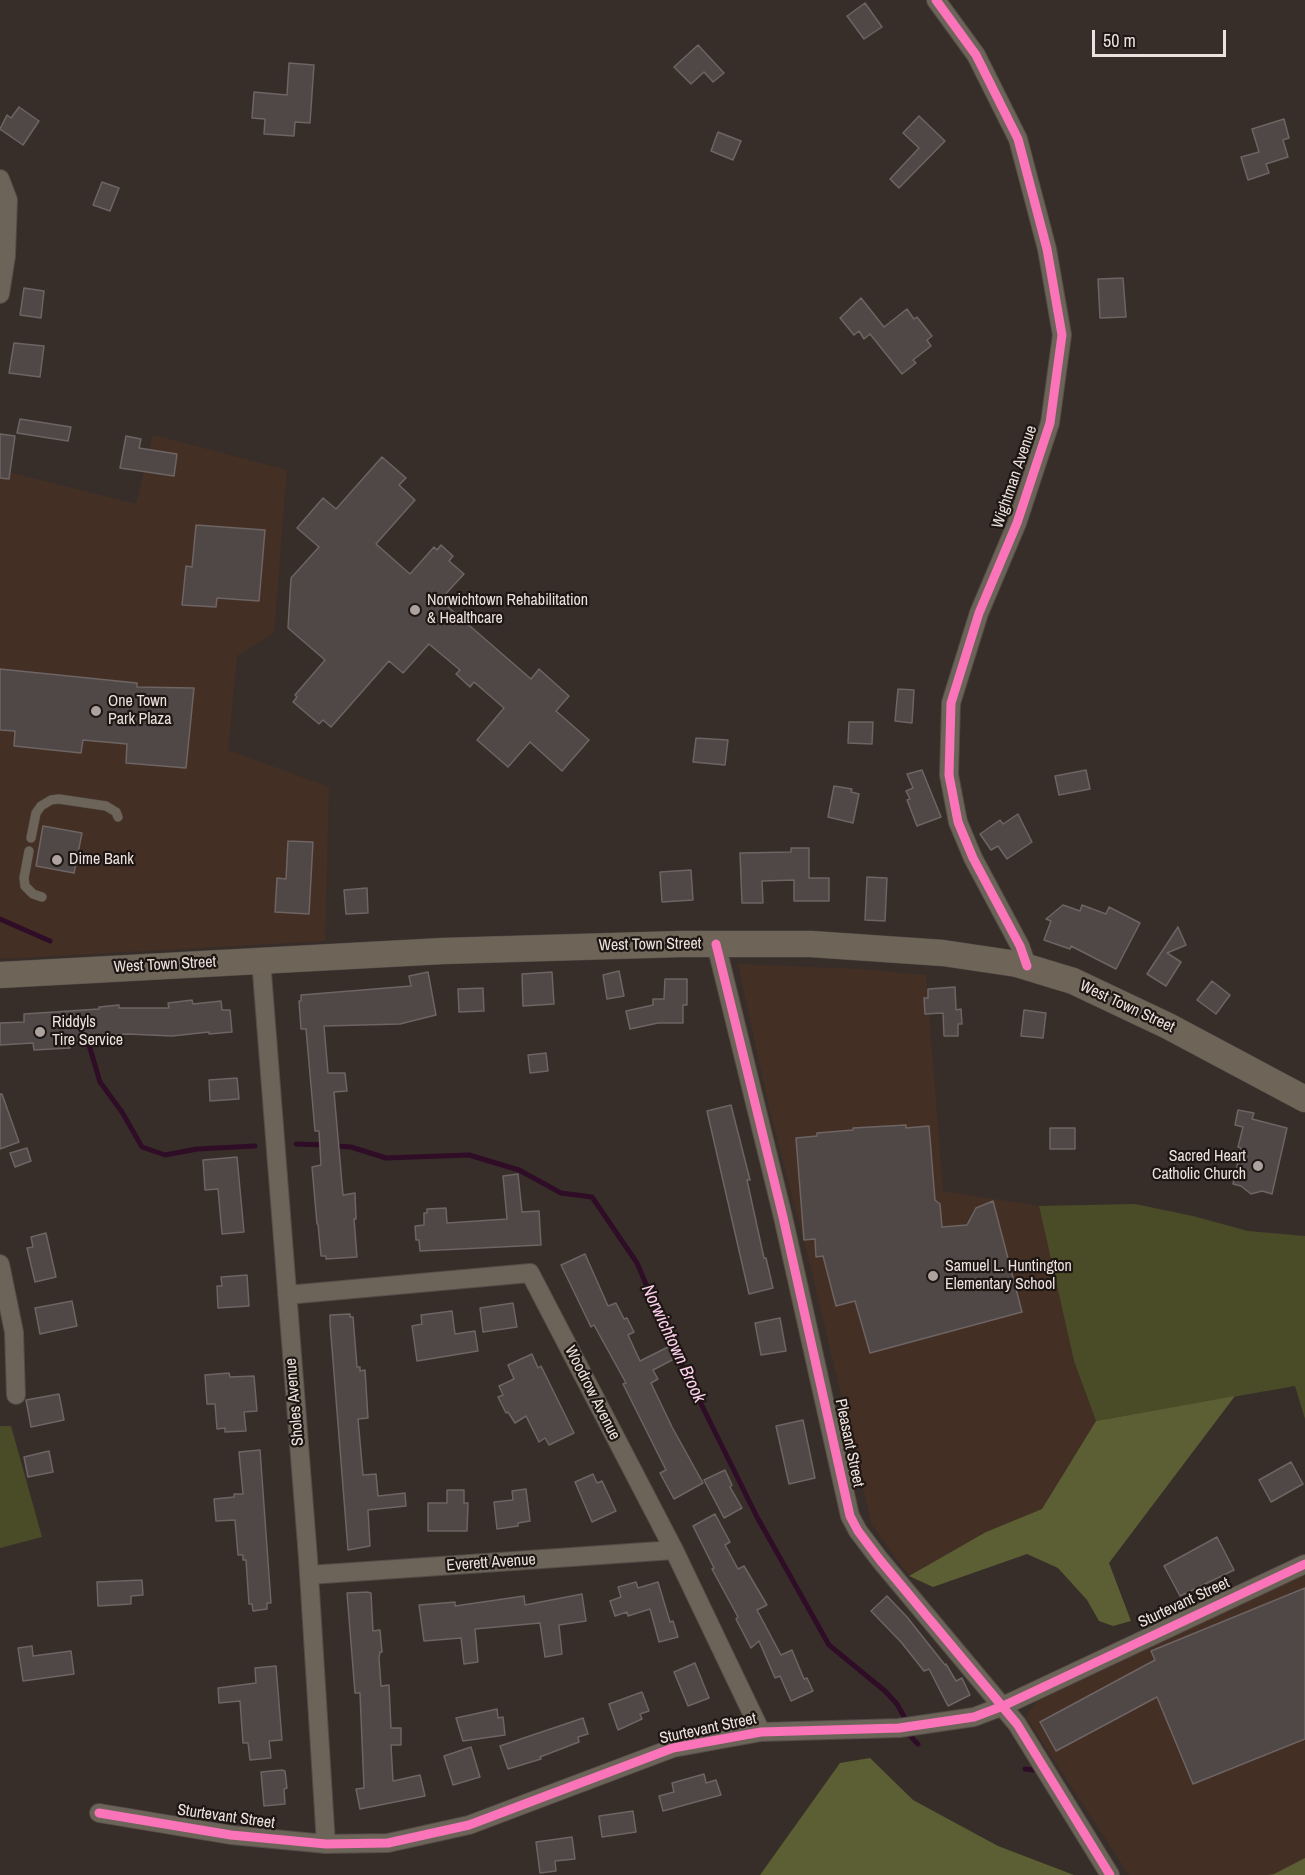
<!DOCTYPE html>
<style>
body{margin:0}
#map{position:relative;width:1305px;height:1875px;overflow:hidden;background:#372e2a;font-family:"Archivo Narrow",sans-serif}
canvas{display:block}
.scale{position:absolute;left:1092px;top:30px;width:134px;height:27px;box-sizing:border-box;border:3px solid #ece1dc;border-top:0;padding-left:8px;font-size:18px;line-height:21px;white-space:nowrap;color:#ece1dc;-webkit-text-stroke:4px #1e1613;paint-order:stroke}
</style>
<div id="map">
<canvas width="1305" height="1875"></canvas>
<div class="scale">50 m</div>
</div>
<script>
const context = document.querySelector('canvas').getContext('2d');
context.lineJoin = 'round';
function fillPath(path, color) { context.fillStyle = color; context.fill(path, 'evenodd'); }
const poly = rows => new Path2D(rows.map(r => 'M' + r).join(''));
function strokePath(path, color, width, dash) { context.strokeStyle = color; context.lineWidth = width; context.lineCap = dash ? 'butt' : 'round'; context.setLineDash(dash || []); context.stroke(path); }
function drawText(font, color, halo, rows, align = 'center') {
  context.font = font + ' "Archivo Narrow",sans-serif'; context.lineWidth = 4.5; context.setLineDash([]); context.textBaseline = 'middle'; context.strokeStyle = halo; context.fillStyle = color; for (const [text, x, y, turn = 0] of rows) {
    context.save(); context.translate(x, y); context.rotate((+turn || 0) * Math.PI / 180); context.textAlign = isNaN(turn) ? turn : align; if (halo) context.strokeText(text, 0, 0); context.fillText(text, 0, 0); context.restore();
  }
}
fillPath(poly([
 [153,435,287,470,274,633,237,656,228,750,329,787,325,941,0,959,0,470,136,504],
 [738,964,862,969,926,975,943,1191,1039,1206,1074,1361,1096,1421,1042,1509,986,1532,909,1576,872,1525,808,1256,769,1107],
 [1305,1572,1305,1859,1274,1874,1267,1875,1129,1875,1026,1717,1038,1699]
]), '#442f25');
fillPath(poly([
 [1135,1204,1193,1216,1248,1231,1305,1236,1305,1419,1295,1386,1096,1421,1074,1361,1039,1206],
 [0,1426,11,1426,42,1537,0,1548]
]), '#494c27');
fillPath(poly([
 [1235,1396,1109,1563,1131,1621,1113,1626,1099,1621,1087,1600,1058,1568,1027,1554,933,1587,909,1576,986,1532,1042,1509,1096,1421],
 [870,1758,913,1800,998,1846,1074,1875,760,1875,840,1763],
 [1305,1858,1305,1875,1267,1875,1274,1874]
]), '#5b5f33');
strokePath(poly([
 [0,919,50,941],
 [87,1038,100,1082,122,1112,142,1147,165,1155,197,1149,255,1146],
 [296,1144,324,1145],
 [334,1146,351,1147,386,1158,469,1155,519,1170,561,1193,592,1197,637,1263,671,1343,757,1517,829,1645,885,1691,897,1704,907,1722],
 [909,1731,911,1737,918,1744],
 [1025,1769,1034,1770]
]), '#300d26', 5);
const building = poly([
 [865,3,882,27,864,39,847,16,865,3],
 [698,45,724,73,713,82,704,72,691,84,674,67,698,45],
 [289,63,314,65,310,123,295,122,294,136,264,134,265,119,252,118,254,92,287,95,289,63],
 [19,107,39,121,23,145,0,129,7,115,11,118,19,107],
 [919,116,945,141,899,188,890,179,919,148,903,133,919,116],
 [1284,119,1289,138,1283,140,1288,157,1266,164,1269,173,1248,180,1241,157,1259,152,1252,129,1284,119],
 [718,132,741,141,733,160,711,151,718,132],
 [102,182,119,188,110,211,93,205,102,182],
 [1123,278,1126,317,1100,318,1098,279,1123,278],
 [24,288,44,291,41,318,20,315,24,288],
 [861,298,884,327,907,309,914,319,917,317,932,336,927,340,931,346,913,360,916,363,902,374,870,334,864,339,859,331,854,335,840,318,861,298],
 [14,343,44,346,40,377,9,373,14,343],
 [20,419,71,427,68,441,17,433,20,419],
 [0,434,15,436,9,479,0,478,0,434],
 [126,436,141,439,139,448,177,454,174,476,120,468,126,436],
 [382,457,406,478,399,485,415,500,376,544,410,574,434,547,437,550,441,545,453,556,449,561,464,574,440,600,531,679,539,669,569,696,556,711,589,740,562,771,530,742,508,767,477,740,504,708,474,682,470,687,456,674,460,670,429,644,403,673,389,661,331,727,323,720,319,724,293,702,297,697,295,695,325,660,288,628,291,578,319,547,297,528,323,498,336,509,382,457],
 [196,525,265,530,259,601,217,598,216,607,182,605,186,566,192,567,196,525],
 [0,669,137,683,137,687,194,688,186,768,126,763,127,744,83,740,81,753,14,746,15,731,0,730,0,669],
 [898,689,914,690,912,723,895,721,898,689],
 [849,722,873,722,872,744,848,743,849,722],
 [696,738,728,740,725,765,693,762,696,738],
 [922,770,941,817,917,826,907,800,910,799,906,791,913,788,907,774,922,770],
 [1086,770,1090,789,1059,795,1055,776,1086,770],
 [834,786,852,789,851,792,859,794,853,823,828,817,834,786],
 [1018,814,1032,842,1007,859,998,846,991,850,980,834,1000,820,1003,824,1018,814],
 [43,826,82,833,74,873,36,866,43,826],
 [288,841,313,842,309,914,275,912,277,878,286,879,288,841],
 [791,848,809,848,809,878,829,878,829,901,794,901,794,880,762,881,763,903,742,903,740,853,791,852,791,848],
 [691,870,693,900,662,902,660,872,691,870],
 [867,877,887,878,885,921,865,920,867,877],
 [367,888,368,913,346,914,344,890,367,888],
 [1063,905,1080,911,1082,905,1106,914,1109,907,1140,923,1116,969,1071,946,1070,949,1044,940,1051,921,1046,919,1063,905],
 [1178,927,1186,945,1167,953,1181,962,1166,986,1147,974,1178,927],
 [619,971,624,996,607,999,603,975,619,971],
 [428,972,436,1015,400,1024,324,1026,328,1073,345,1073,347,1091,334,1092,343,1195,355,1193,356,1219,354,1219,357,1257,326,1259,326,1256,321,1256,318,1224,317,1224,312,1167,321,1165,319,1131,315,1131,306,1029,301,1029,299,1001,301,1001,301,995,411,986,409,976,428,972],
 [552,972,554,1004,523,1006,522,974,552,972],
 [665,979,687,979,687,1005,683,1005,683,1023,658,1023,630,1029,626,1011,653,1005,653,999,664,999,665,979],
 [1212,981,1230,995,1216,1014,1197,1000,1212,981],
 [955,987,956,1010,961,1009,962,1024,958,1024,958,1036,944,1036,943,1013,925,1014,924,998,928,998,928,989,955,987],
 [483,988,484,1011,459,1012,458,989,483,988],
 [192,1000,193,1004,221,1001,222,1010,230,1010,232,1032,209,1034,209,1032,172,1036,127,1034,80,1037,80,1041,69,1042,70,1048,34,1050,33,1043,0,1045,0,1023,24,1022,24,1014,99,1009,99,1007,119,1005,119,1008,169,1008,168,1003,192,1000],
 [1024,1010,1046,1013,1043,1038,1021,1036,1024,1010],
 [546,1053,548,1071,530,1073,528,1055,546,1053],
 [237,1078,239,1099,210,1101,209,1080,237,1078],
 [0,1094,2,1094,19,1142,0,1149,0,1094],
 [731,1105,750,1180,747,1180,764,1258,766,1258,773,1288,749,1294,707,1111,731,1105],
 [1238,1110,1254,1113,1252,1119,1287,1128,1272,1194,1262,1191,1251,1194,1241,1186,1233,1184,1241,1148,1238,1147,1243,1127,1235,1125,1238,1110],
 [906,1125,906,1128,929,1126,935,1200,940,1204,942,1227,967,1225,976,1208,993,1201,1022,1312,870,1353,855,1301,836,1306,823,1256,816,1257,815,1239,804,1240,796,1138,817,1136,817,1133,853,1130,853,1128,906,1125],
 [1050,1128,1075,1128,1075,1149,1050,1149,1050,1128],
 [27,1148,31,1161,15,1167,10,1153,27,1148],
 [237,1157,244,1232,222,1234,218,1189,205,1190,203,1160,237,1157],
 [518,1174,522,1212,539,1211,541,1245,420,1251,419,1240,416,1240,415,1226,424,1225,424,1213,427,1213,427,1209,446,1208,447,1223,507,1219,503,1176,518,1174],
 [46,1233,56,1277,35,1282,27,1248,33,1247,31,1237,46,1233],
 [585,1254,608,1306,616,1303,624,1319,627,1318,634,1332,628,1335,640,1361,670,1346,676,1358,653,1370,658,1379,651,1383,672,1427,703,1483,674,1499,660,1473,666,1470,623,1384,626,1383,594,1325,591,1327,561,1265,585,1254],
 [247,1275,249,1306,218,1308,217,1286,222,1286,221,1277,247,1275],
 [72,1301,77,1326,40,1334,35,1308,72,1301],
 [513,1303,517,1327,483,1332,480,1308,513,1303],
 [452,1311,455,1334,475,1331,478,1351,417,1361,412,1326,422,1324,421,1315,452,1311],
 [350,1314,350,1317,353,1317,357,1367,360,1367,360,1371,365,1370,368,1418,358,1419,363,1475,376,1474,378,1496,405,1493,406,1506,368,1510,370,1546,348,1550,330,1323,330,1315,350,1314],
 [780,1318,786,1351,761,1355,755,1323,780,1318],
 [532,1354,538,1368,541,1366,574,1433,549,1445,545,1438,539,1442,526,1416,515,1423,508,1412,506,1413,498,1397,503,1395,499,1386,514,1379,508,1365,532,1354],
 [229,1373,230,1377,254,1376,257,1411,244,1412,246,1431,225,1432,225,1428,217,1429,215,1404,207,1404,205,1375,229,1373],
 [59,1394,64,1420,31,1427,26,1400,59,1394],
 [803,1420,815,1478,789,1484,776,1426,803,1420],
 [260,1450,271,1603,267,1603,267,1609,253,1611,252,1604,249,1604,246,1560,243,1560,243,1555,238,1555,235,1520,216,1521,214,1499,234,1497,234,1494,243,1494,239,1452,260,1450],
 [49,1451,53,1472,28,1477,24,1457,49,1451],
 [1291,1462,1303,1484,1271,1502,1259,1480,1291,1462],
 [725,1470,732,1485,730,1487,742,1508,724,1518,704,1480,725,1470],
 [593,1474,597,1483,602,1481,616,1511,592,1522,575,1482,593,1474],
 [526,1489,530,1521,518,1523,518,1526,497,1529,494,1502,513,1500,512,1491,526,1489],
 [447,1490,464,1490,464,1503,468,1503,467,1531,428,1531,428,1503,447,1503,447,1490],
 [715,1514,730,1542,725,1545,738,1569,744,1566,767,1605,757,1610,781,1655,792,1650,804,1679,807,1678,813,1691,791,1701,780,1676,775,1678,759,1641,751,1648,736,1619,738,1617,712,1569,714,1568,693,1526,715,1514],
 [1217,1537,1234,1570,1180,1596,1164,1566,1217,1537],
 [142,1580,143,1595,131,1596,131,1604,98,1606,97,1582,142,1580],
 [636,1582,638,1588,658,1582,670,1622,673,1621,678,1637,659,1642,650,1609,628,1616,627,1612,615,1616,610,1601,621,1597,618,1587,636,1582],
 [1305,1588,1305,1739,1193,1784,1157,1697,1056,1751,1040,1722,1155,1660,1151,1651,1305,1588],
 [367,1592,371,1593,373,1631,380,1630,382,1652,380,1652,379,1658,381,1686,389,1685,391,1728,401,1728,401,1745,391,1745,393,1781,420,1775,425,1796,360,1809,356,1789,364,1788,360,1693,355,1693,347,1593,367,1592],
 [582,1594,586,1621,559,1625,562,1654,545,1657,540,1623,475,1629,478,1662,464,1664,461,1638,424,1641,419,1605,455,1602,455,1606,524,1596,525,1605,582,1594],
 [887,1596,907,1617,945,1665,946,1664,956,1681,962,1678,970,1695,948,1706,929,1669,924,1671,901,1642,871,1611,887,1596],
 [32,1646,33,1656,71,1651,74,1674,23,1681,18,1648,32,1646],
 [695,1663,709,1698,688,1706,674,1672,695,1663],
 [276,1666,282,1740,269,1741,271,1758,250,1760,248,1743,243,1743,240,1701,219,1703,218,1688,256,1683,255,1668,276,1666],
 [642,1692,649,1711,640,1714,642,1719,618,1730,609,1704,642,1692],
 [497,1709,498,1718,503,1717,505,1735,463,1741,456,1718,497,1709],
 [583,1718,588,1734,578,1737,579,1742,540,1757,541,1759,508,1769,500,1746,583,1718],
 [471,1747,480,1777,453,1785,444,1756,471,1747],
 [282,1770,285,1771,287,1788,284,1789,285,1804,264,1806,261,1772,282,1770],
 [704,1774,706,1783,716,1780,721,1795,663,1811,659,1796,674,1792,672,1783,704,1774],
 [633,1811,636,1832,602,1837,599,1816,633,1811],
 [572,1837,575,1859,555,1861,556,1871,540,1873,536,1842,572,1837]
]);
fillPath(building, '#504847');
strokePath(building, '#6d6463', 1.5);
const lane = poly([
 [31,838,36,813,41,806,51,800,59,799,106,806,116,812,118,817],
 [29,851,24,878,25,886,33,894,42,897]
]);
const street = poly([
 [936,0,976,55,1018,139,1047,249,1062,335,1050,423,1017,523,979,613,951,703,949,775,958,822,973,858,1020,946,1027,966],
 [0,179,8,200,6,256,0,294],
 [716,944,783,1217,850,1516,858,1531,880,1560,1017,1724,1110,1875],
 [261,960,308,1558,326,1844],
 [0,1264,14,1332,16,1395],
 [287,1295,530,1273,674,1550,761,1732],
 [309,1575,674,1550],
 [99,1813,231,1835,326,1844,388,1843,469,1825,673,1748,761,1732,899,1728,974,1717,1003,1706,1305,1564]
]);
const secondary = poly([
 [0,975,443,951,681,944,811,944,943,953,1017,964,1073,981,1168,1026,1305,1099]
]);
strokePath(lane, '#534b47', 10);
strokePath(street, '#534b47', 20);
strokePath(secondary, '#534b47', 27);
strokePath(lane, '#6c6458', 9);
strokePath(street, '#6c6458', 18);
strokePath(secondary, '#6e6558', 26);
strokePath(poly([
 [936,0,976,55,1018,139,1047,249,1062,335,1050,423,1017,523,979,613,951,703,949,775,958,822,973,858,1020,946,1027,966],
 [716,944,783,1217,850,1516,858,1531,880,1560,1017,1724,1110,1875],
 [99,1813,231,1835,326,1844,388,1843,469,1825,673,1748,761,1732,899,1728,974,1717,1003,1706,1305,1564]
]), '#fb73b8', 9);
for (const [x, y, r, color] of [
 [415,610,6,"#ada29e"],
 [96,711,6,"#ada29e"],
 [57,860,6,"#ada29e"],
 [40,1032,6,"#ada29e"],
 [1258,1166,6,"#ada29e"],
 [933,1276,6,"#ada29e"]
]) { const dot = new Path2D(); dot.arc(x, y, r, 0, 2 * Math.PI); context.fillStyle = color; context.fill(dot); strokePath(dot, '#1e1613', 2); }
drawText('16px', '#ece1dc', '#1e1613', [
 ["Wightman Avenue",1015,477,-71],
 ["West Town Street",650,945,-1],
 ["West Town Street",165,965,-3],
 ["West Town Street",1127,1007,25],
 ["Woodrow Avenue",592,1393,63],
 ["Sholes Avenue",295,1402,-95],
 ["Pleasant Street",849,1443,78],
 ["Everett Avenue",491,1563,-4],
 ["Sturtevant Street",1184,1603,-25],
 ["Sturtevant Street",708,1729,-12],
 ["Sturtevant Street",226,1817,8]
]);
drawText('16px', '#ece1dc', '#1e1613', [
 ["Norwichtown Rehabilitation",427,601],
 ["& Healthcare",427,619],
 ["One Town",108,702],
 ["Park Plaza",108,720],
 ["Dime Bank",69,860],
 ["Riddyls",52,1023],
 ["Tire Service",52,1041],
 ["Sacred Heart",1246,1157,"right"],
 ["Catholic Church",1246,1175,"right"],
 ["Samuel L. Huntington",945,1267],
 ["Elementary School",945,1285]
], 'left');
drawText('italic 18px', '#fcd0ed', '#1e1613', [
 ["Norwichtown Brook",673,1344,65]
]);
</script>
